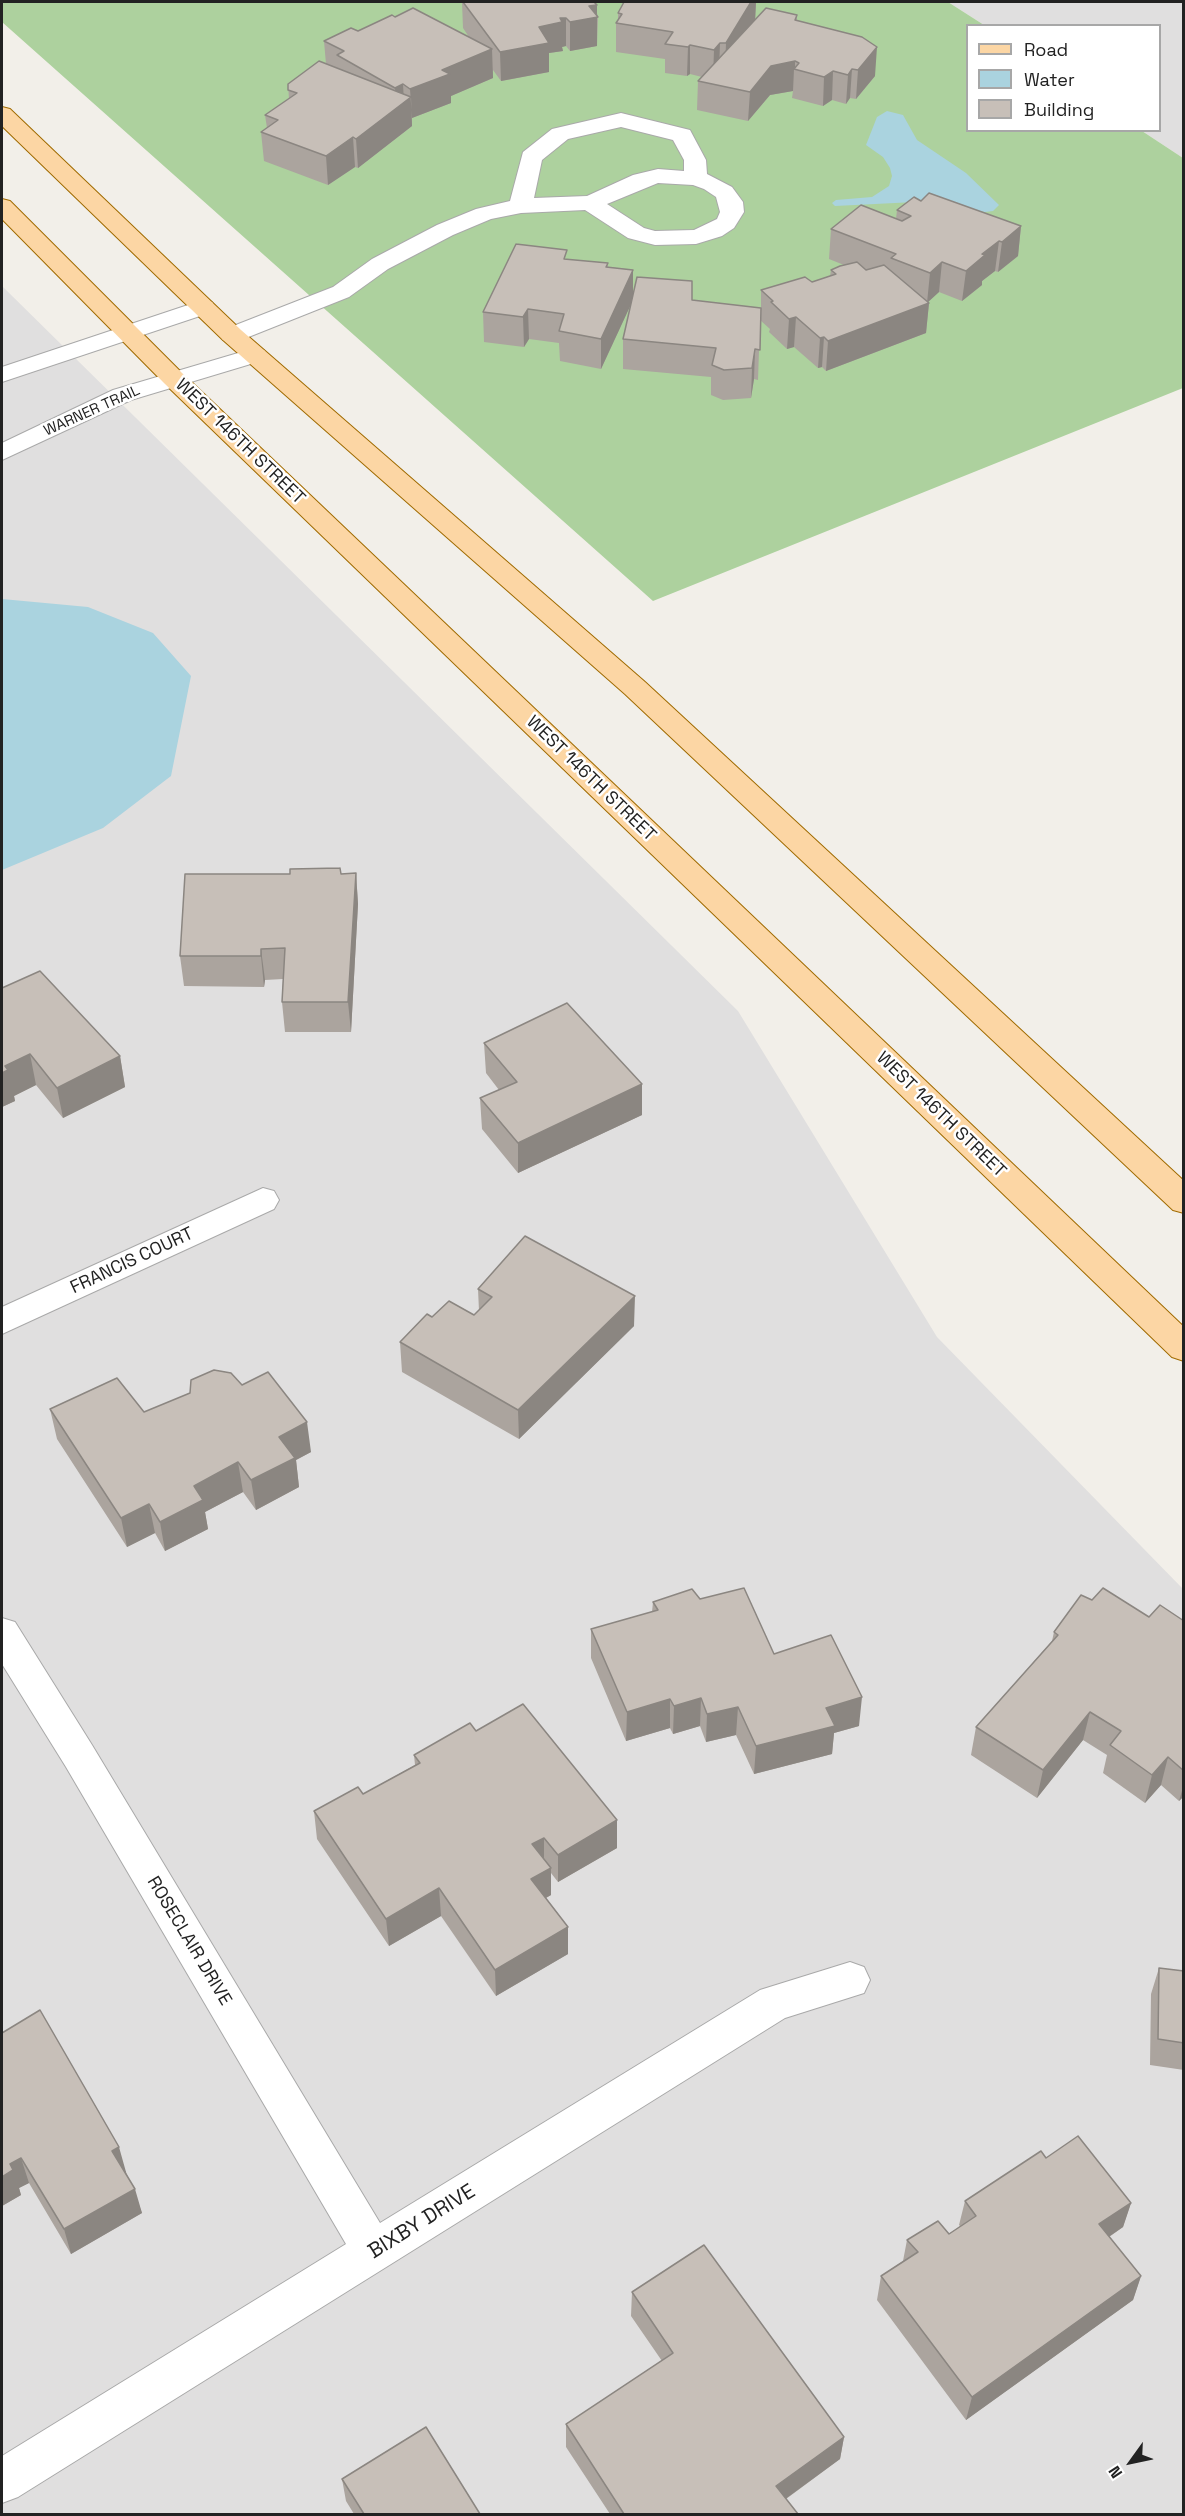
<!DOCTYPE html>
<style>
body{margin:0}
#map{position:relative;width:1185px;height:2516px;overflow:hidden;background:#f2efe9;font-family:"Space Grotesk",sans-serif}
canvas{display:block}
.frame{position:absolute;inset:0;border:3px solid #222;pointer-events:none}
.legend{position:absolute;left:966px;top:24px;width:195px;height:108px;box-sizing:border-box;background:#fff;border:2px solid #a7a7a7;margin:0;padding:8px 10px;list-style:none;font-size:18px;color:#222}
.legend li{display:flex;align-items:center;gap:12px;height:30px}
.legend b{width:30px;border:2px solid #a7a7a7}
.north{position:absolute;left:1101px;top:2432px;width:60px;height:60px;-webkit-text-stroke:4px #fff;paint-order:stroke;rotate:237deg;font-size:16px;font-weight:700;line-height:24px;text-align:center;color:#222}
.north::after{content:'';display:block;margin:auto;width:21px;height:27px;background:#222;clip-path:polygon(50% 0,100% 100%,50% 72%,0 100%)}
</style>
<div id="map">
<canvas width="1185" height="2516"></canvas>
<div class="frame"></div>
<ul class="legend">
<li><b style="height:8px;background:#fcd6a4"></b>Road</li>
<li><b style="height:16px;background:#aad3df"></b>Water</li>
<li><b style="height:16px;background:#c7bfb8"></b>Building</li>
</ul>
<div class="north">N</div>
</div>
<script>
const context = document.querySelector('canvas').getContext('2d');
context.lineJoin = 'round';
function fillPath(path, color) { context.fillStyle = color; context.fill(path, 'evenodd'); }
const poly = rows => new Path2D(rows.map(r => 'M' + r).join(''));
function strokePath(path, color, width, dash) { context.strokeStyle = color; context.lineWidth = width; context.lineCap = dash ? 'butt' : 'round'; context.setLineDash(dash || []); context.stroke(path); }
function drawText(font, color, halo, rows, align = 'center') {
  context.font = font + ' "Space Grotesk",sans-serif'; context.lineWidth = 5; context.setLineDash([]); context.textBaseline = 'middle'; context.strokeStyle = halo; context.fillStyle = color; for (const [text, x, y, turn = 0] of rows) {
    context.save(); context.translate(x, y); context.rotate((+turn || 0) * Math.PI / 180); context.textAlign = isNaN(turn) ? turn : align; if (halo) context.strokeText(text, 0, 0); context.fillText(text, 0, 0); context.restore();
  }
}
fillPath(poly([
 [948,2,1183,2,1183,158,1142,131,1160,130,1160,26,984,25],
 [2,286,738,1011,937,1337,1183,1589,1183,2514,2,2514]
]), '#e0dfdf');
fillPath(poly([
 [2,2,948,2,984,25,968,26,968,130,1142,131,1183,158,1183,388,653,601,2,22]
]), '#add19e');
fillPath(poly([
 [887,111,903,115,917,140,966,173,999,205,993,211,985,212,915,202,835,206,832,203,836,200,872,197,889,186,892,176,890,168,883,157,866,145,877,117],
 [2,599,88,607,153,633,191,676,171,776,103,828,2,870]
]), '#aad3df');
const minor = poly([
 [621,113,690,130,706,160,707,174,732,187,743,202,744,212,734,228,722,236,696,244,655,245,628,238,585,210,521,213,491,219,453,235,388,269,349,297,241,340,232,342,223,340,220,335,223,330,333,287,372,259,437,225,476,209,510,201,523,152,552,129,621,113],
 [621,127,673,140,684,160,684,171,658,169,633,175,587,196,534,198,542,160,568,139,621,127],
 [658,183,693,185,704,189,716,197,720,212,717,219,694,230,655,231,644,228,607,204,658,183],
 [203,300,212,302,215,307,212,312,2,382,2,367,203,300],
 [255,348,264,350,267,355,264,360,131,400,2,460,2,443,113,390,255,348],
 [263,1188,274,1191,279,1200,274,1209,2,1334,2,1307,263,1188],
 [2,1618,15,1622,92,1745,380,2223,760,1990,850,1962,864,1967,870,1980,864,1993,785,2018,18,2497,2,2503,2,2456,346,2244,66,1767,2,1664,2,1618]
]);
const major = poly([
 [2,107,10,109,241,330,645,682,1184,1181,1184,1213,1173,1210,625,694,223,340,2,126,2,107],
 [2,199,10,201,182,373,1184,1327,1184,1361,1172,1357,164,383,2,219,2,199]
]);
strokePath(minor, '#a9a9a9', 2);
strokePath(major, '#a06b00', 2);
fillPath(minor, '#fff');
fillPath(major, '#fcd6a4');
fillPath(poly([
 [462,2,594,2,598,17,597,46,570,51,566,46,562,47,563,51,549,53,549,72,501,81,493,70,493,78,451,96,451,103,412,118,412,126,358,168,355,167,328,185,264,161,261,132,267,128,265,115,289,99,288,84,326,64,324,41,358,31,395,17,469,37,463,28],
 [756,2,755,20,797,15,797,20,875,76,856,99,850,98,846,104,832,100,823,106,792,98,793,91,770,95,748,121,697,110,698,81,702,77,690,74,687,76,665,73,665,59,616,52,616,23,618,21,618,13],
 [921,201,1021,226,1018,256,998,272,995,271,982,281,982,285,962,301,939,292,928,302,929,303,926,333,826,371,822,367,818,368,794,347,787,349,769,332,770,329,760,320,758,380,754,379,751,398,723,400,711,395,711,377,623,369,623,339,631,304,601,369,560,361,559,343,529,339,524,347,484,342,483,312,567,260,608,263,608,267,633,270,633,295,692,300,761,308,761,290,812,282,830,276,831,270,844,265,829,259,831,229,896,219,897,210],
 [356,873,358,904,351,1032,285,1032,282,1002,283,979,265,980,264,987,184,986,180,956,341,874],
 [2,988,120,1056,125,1087,63,1118,36,1085,14,1096,15,1101,2,1107],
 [484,1043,642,1084,642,1115,518,1173,482,1129,480,1098,499,1090,486,1073],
 [478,1289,634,1326,519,1439,402,1372,400,1342,432,1317,474,1315,479,1311],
 [242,1385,311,1452,296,1460,299,1487,256,1510,243,1492,205,1512,208,1529,165,1551,155,1533,127,1547,57,1439,50,1409,144,1412],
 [700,1599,774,1654,859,1726,834,1733,832,1754,754,1774,736,1735,706,1742,700,1726,673,1734,670,1728,626,1741,591,1658,591,1629,652,1612,653,1602],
 [1092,1600,1149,1617,1184,1621,1184,1796,1179,1801,1161,1785,1145,1803,1103,1773,1107,1755,1083,1740,1037,1798,971,1755,976,1727,1052,1641,1054,1632],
 [476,1731,617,1820,617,1848,558,1882,551,1873,551,1895,546,1898,568,1927,568,1954,496,1996,441,1916,389,1946,317,1839,314,1811,363,1794,415,1765,414,1755],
 [1159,1968,1184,1971,1184,2070,1150,2065,1151,1994],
 [2,2033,126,2172,142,2213,71,2254,29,2183,19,2188,21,2195,2,2206],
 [1046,2158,1131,2203,1123,2227,1109,2237,1141,2276,1133,2300,966,2420,877,2300,881,2276,903,2261,907,2240,949,2234,960,2226,959,2225,965,2201],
 [632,2292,844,2437,840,2459,786,2499,798,2514,610,2514,566,2447,566,2424,662,2361,631,2316],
 [342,2479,480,2514,354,2514,346,2501]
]), '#aba49e');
fillPath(poly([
 [751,2,756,2,755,22,725,72,726,43],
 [597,5,597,46,570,51,570,22,589,6],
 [560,18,566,18,566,46,562,47,563,51,549,53,549,72,501,81,500,52,539,27],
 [720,43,719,72,713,79,714,50],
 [690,45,690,74,687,76,688,47],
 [877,47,875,76,856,99,858,70],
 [492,49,493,78,451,96,451,103,412,118,410,89,442,70],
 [795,61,795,69,794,69,793,91,770,95,748,121,750,92,771,66],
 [852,69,850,98,846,104,848,75],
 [833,71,832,100,823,106,824,77],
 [403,84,404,102,411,97,412,126,358,168,356,139,396,108,395,88],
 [353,137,355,167,328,185,326,156],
 [1021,226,1018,256,998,272,1002,242],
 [999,241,995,271,982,281,982,285,962,301,966,271,982,254],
 [942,262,939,292,927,303,930,273],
 [633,270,633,300,601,369,601,339],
 [929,303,926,333,826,371,828,341],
 [528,309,529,339,524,347,523,317],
 [796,317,794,347,787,349,789,319],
 [824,337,822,367,818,368,820,338],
 [755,349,754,379,751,398,752,368],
 [356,873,358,904,351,1032,348,1002],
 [261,949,265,980,264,987,261,956],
 [30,1054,36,1085,14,1096,15,1101,2,1107,2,1073,5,1066],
 [120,1056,125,1087,63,1118,57,1088],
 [642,1084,642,1115,518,1173,518,1143],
 [635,1296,634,1326,519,1439,518,1410],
 [307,1422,311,1452,296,1460,299,1487,256,1510,251,1480,279,1437],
 [238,1462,243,1492,205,1512,208,1529,165,1551,160,1522,194,1486],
 [149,1504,155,1533,127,1547,121,1518],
 [862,1697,859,1726,834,1733,832,1754,754,1774,756,1746,826,1708],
 [701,1698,700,1726,673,1734,674,1706],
 [670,1699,670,1728,626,1741,627,1712],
 [738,1707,736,1735,706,1742,707,1714],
 [1090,1712,1083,1740,1037,1798,1043,1770],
 [1168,1757,1161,1785,1145,1803,1152,1775],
 [1184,1784,1184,1796,1179,1801],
 [617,1820,617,1848,558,1882,558,1855],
 [544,1838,544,1865,532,1844],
 [551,1868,551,1895,531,1906,531,1879],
 [439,1888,441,1916,389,1946,386,1919],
 [568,1927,568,1954,496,1996,495,1970],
 [119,2147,126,2172,119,2176,112,2151],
 [21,2158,29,2183,19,2188,21,2195,2,2206,2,2177,10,2164],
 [135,2189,142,2213,71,2254,64,2229],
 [1131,2203,1123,2227,1091,2249,1099,2224],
 [1141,2276,1133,2300,966,2420,972,2397],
 [844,2437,840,2459,773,2508,776,2486]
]), '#8b8681');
const building = poly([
 [463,2,594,2,597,5,589,6,598,17,570,22,566,18,560,18,562,22,539,27,549,43,500,52,463,2],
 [624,2,751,2,726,43,720,43,714,50,690,45,688,47,665,44,673,32,616,23,622,14,618,13,624,2],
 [413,8,492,49,442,70,450,74,410,89,403,84,395,88,337,55,344,51,324,41,351,28,358,31,392,15,395,17,413,8],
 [766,8,797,15,795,20,862,37,877,47,858,70,852,69,848,75,833,71,824,77,794,69,799,63,795,61,771,66,750,92,698,81,766,8],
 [319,61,411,97,356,139,353,137,326,156,261,132,278,120,265,115,297,93,288,90,288,84,319,61],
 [929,193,1021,226,1002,242,999,241,982,254,985,255,966,271,942,262,930,273,891,258,896,254,831,229,861,205,902,221,911,216,897,210,914,197,921,201,929,193],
 [516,244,567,250,564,259,608,263,606,267,633,270,601,339,559,331,564,314,528,309,523,317,483,312,516,244],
 [857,262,866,270,884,265,929,303,828,341,824,337,820,338,796,317,789,319,771,302,773,301,761,290,805,277,812,282,836,274,831,270,840,266,857,262],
 [637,277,692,281,692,300,761,308,760,350,755,349,752,368,724,370,712,365,716,348,623,339,637,277],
 [340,868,341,874,356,873,348,1002,282,1002,285,948,261,949,261,956,180,956,185,874,290,874,290,869,340,868],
 [40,971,120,1056,57,1088,30,1054,5,1066,8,1070,2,1073,2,988,40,971],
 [567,1003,642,1084,518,1143,480,1098,517,1082,484,1043,567,1003],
 [525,1236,635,1296,518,1410,400,1342,427,1314,432,1317,449,1301,474,1315,492,1297,478,1289,525,1236],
 [214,1370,231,1373,242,1385,268,1372,307,1422,279,1437,295,1458,251,1480,238,1462,194,1486,203,1500,160,1522,149,1504,121,1518,50,1409,117,1378,144,1412,190,1393,191,1380,214,1370],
 [744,1588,774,1654,831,1635,862,1697,826,1708,835,1726,756,1746,738,1707,707,1714,701,1698,674,1706,670,1699,627,1712,591,1629,658,1610,653,1602,692,1589,700,1599,744,1588],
 [1103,1588,1149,1617,1160,1605,1184,1621,1184,1771,1168,1757,1152,1775,1110,1745,1121,1731,1090,1712,1043,1770,976,1727,1058,1635,1054,1632,1081,1595,1092,1600,1103,1588],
 [523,1704,617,1820,558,1855,544,1838,532,1844,551,1868,531,1879,568,1927,495,1970,439,1888,386,1919,314,1811,358,1787,363,1794,420,1763,414,1755,470,1723,476,1731,523,1704],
 [1159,1968,1184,1971,1184,2043,1158,2039,1159,1968],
 [40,2010,119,2147,112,2151,135,2189,64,2229,21,2158,10,2164,13,2170,2,2177,2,2033,40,2010],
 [1078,2136,1131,2203,1099,2224,1141,2276,972,2397,881,2276,918,2252,907,2240,938,2221,949,2234,976,2216,965,2201,1041,2151,1046,2158,1078,2136],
 [704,2245,844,2437,776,2486,798,2514,624,2514,566,2424,673,2353,632,2292,704,2245],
 [426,2427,480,2514,364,2514,342,2479,426,2427]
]);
fillPath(building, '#c7bfb8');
strokePath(building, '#8b8681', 1.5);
drawText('15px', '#222', '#fff', [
 ["WARNER TRAIL",92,411,-24]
]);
drawText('18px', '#222', '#fff', [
 ["WEST 146TH STREET",240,442,44],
 ["WEST 146TH STREET",591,779,44],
 ["WEST 146TH STREET",941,1115,44],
 ["FRANCIS COURT",132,1261,-25],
 ["ROSECLAIR DRIVE",189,1941,59]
]);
drawText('21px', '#222', '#fff', [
 ["BIXBY DRIVE",422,2222,-32]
]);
</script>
